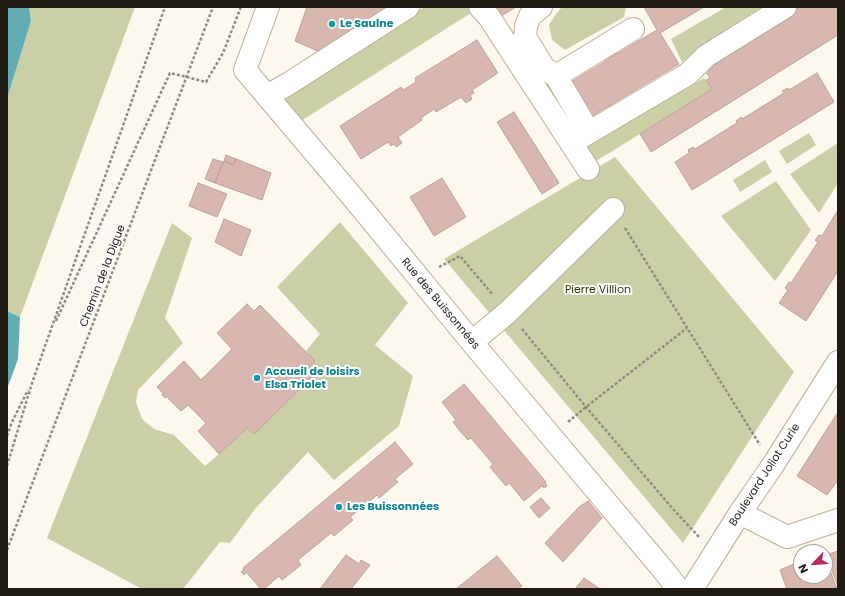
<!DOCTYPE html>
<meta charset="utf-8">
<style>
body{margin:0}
#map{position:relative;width:845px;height:596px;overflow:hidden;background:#fdf8ed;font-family:Poppins,sans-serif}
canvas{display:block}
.frame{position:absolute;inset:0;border:8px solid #211c13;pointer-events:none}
.north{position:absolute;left:793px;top:544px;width:40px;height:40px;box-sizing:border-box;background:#fff;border:1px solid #a6a4a1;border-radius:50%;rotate:245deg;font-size:11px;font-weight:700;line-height:16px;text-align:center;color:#211c13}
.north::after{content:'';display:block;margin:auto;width:14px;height:18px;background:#b82a5c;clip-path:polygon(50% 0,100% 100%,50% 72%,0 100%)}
</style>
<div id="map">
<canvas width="845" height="596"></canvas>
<div class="frame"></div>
<div class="north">N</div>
</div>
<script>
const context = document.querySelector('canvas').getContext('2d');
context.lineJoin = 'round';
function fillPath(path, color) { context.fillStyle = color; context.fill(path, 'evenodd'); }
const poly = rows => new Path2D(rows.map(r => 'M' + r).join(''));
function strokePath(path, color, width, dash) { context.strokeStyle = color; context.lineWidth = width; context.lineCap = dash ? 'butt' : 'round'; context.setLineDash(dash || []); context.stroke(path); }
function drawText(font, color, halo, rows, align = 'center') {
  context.font = font + ' Poppins,sans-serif'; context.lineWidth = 4; context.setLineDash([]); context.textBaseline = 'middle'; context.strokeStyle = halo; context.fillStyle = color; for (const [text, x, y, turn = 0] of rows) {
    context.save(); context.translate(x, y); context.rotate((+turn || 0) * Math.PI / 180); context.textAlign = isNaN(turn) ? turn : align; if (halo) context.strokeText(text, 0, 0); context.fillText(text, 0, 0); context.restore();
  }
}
fillPath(poly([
 [29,7,135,7,20,317,7,311,7,99,31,21],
 [424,7,476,7,477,9,301,121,282,99],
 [562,7,626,7,624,17,565,50,552,40,549,25,556,14],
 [726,7,762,7,733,25,682,62,671,39],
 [704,78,706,80,712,89,611,152,587,166,577,152],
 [809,133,816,145,787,164,779,151],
 [838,143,838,183,819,213,790,174],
 [615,157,794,372,683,543,444,259],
 [765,160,772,172,740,192,733,180],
 [776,181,811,230,775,281,721,216],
 [340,222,408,303,375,345,413,376,399,426,334,480,308,452,255,509,230,543,220,542,183,589,142,589,47,538,172,223,192,238,165,318,183,343,138,390,136,402,142,419,154,429,174,435,205,466,219,454,247,428,254,434,313,376,308,369,315,361,306,351,320,334,277,287]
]), '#cacfa6');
fillPath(poly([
 [7,7,29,7,31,21,7,99],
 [7,311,20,317,18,359,7,389]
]), '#62adb5');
const building = poly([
 [307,7,391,7,320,52,295,41,307,7],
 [490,7,516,7,498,18,490,7],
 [644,7,704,7,660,33,679,64,592,116,571,82,606,61,602,54,610,49,615,55,657,30,644,7],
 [800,7,838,7,838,35,651,152,640,134,712,89,706,80,710,78,703,68,800,7],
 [477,40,498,73,472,90,474,93,470,95,472,99,466,103,461,97,436,112,434,109,421,118,422,120,398,137,402,143,396,147,394,144,391,146,388,142,361,159,340,126,401,87,403,90,416,82,415,78,477,40],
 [817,73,834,102,692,190,675,162,689,153,688,150,693,147,695,149,737,123,736,121,741,117,742,119,784,93,782,91,788,88,789,90,817,73],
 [514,112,559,183,542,194,497,122,514,112],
 [226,155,236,159,233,165,224,161,226,155],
 [213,159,223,162,215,183,205,179,213,159],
 [236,159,271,173,262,200,215,183,224,161,233,165,236,159],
 [442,178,466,217,434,236,410,197,442,178],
 [198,183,227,194,217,217,189,206,198,183],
 [838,210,838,271,806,321,779,303,788,290,785,288,789,282,791,283,818,242,815,240,819,235,822,236,838,210],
 [224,219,251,230,241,256,215,242,224,219],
 [247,304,254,311,260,305,315,361,308,369,313,376,254,434,247,428,219,454,198,431,206,423,188,405,181,411,167,397,165,398,162,395,163,393,157,387,184,361,201,380,232,349,217,333,247,304],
 [464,384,546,482,545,483,547,486,544,488,542,486,524,501,509,483,506,486,490,467,493,464,471,438,468,440,460,431,453,422,456,420,442,402,464,384],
 [838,412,838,480,828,494,827,495,797,476,838,412],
 [395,442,413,464,395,479,398,482,379,498,377,495,350,517,353,520,334,536,331,533,298,560,301,565,282,580,279,576,264,589,261,589,246,572,244,575,241,572,244,569,243,568,395,442],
 [541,498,550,508,539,518,530,507,541,498],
 [588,501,602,518,563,562,545,543,579,507,588,501],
 [838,551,838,586,826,555,838,551],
 [346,555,359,564,361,560,370,565,351,589,320,589,346,555],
 [497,556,522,586,518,589,456,589,497,556],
 [825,557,837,589,787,589,780,570,801,561,801,576,825,576,825,557],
 [584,578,600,589,575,589,584,578]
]);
fillPath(building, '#d7b7af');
strokePath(building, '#bea098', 1);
const minor = poly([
 [268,7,245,70,355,200,475,346,665,572,678,589],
 [480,7,489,17,588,169],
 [541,7,530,16,526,26,525,37,544,68,556,76,633,29],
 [556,76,589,132],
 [267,96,288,84,408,7],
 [571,143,688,74,706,56,785,7],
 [472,342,508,312,613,209],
 [740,513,787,537,838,520],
 [692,589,740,513,773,465,838,362]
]);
strokePath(minor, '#bcaf96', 24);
strokePath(poly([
 [625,228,760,445],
 [439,267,460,256,493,295],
 [56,321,170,73,187,77,206,82,223,53,241,7],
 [522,329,586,407,673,509,699,537],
 [568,422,586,407,687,328],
 [7,436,12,422,28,390],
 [7,466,32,383,165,7],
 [7,550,213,7]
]), '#918c82', 2.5, [3, 2]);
strokePath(minor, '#fff', 22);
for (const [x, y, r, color] of [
 [332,24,4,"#0f9aa8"],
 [257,378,4,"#0f9aa8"],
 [339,507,4,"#0f9aa8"]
]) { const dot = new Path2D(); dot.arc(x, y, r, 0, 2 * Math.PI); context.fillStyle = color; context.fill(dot); strokePath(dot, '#fff', 1.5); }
drawText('bold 11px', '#0d838f', '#fff', [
 ["Le Saulne",340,24],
 ["Accueil de loisirs",265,372],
 ["Elsa Triolet",265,385],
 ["Les Buissonnées",347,507]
], 'left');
drawText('11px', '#211c13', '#fff', [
 ["Chemin de la Digue",103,276,-69],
 ["Rue des Buissonnées",440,304,50],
 ["Boulevard Joliot Curie",765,475,-57]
]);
drawText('11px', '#35370a', '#fff', [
 ["Pierre Villion",598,290]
]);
</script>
